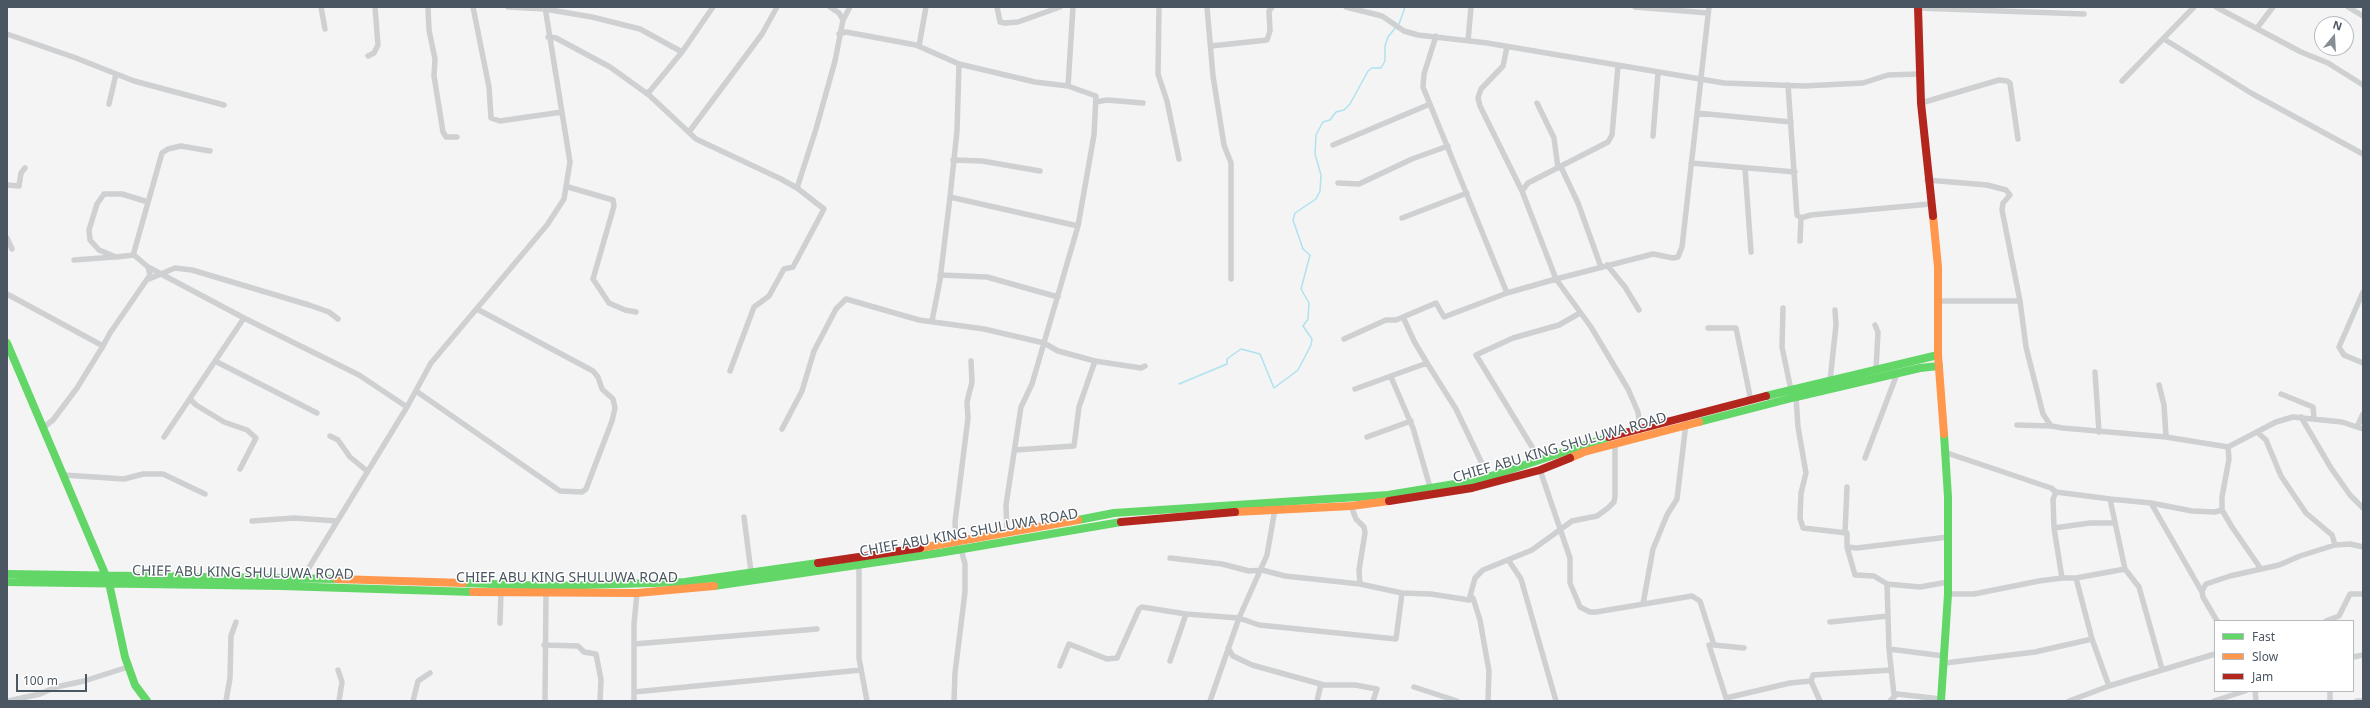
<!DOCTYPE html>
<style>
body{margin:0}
#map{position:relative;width:2370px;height:708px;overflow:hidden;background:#f4f4f4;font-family:"Noto Sans",sans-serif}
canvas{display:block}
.frame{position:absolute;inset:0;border:8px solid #4a5661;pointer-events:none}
.legend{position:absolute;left:2214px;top:620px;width:140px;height:72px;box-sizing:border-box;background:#fff;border:1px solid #b7bbc0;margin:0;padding:5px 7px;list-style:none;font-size:12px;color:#4a5661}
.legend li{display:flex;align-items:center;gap:8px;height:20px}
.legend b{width:20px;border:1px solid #b7bbc0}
.north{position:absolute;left:2314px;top:16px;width:40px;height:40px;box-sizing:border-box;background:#fff;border:1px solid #b7bbc0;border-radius:50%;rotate:18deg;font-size:11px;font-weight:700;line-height:16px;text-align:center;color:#4a5661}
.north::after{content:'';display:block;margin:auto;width:14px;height:18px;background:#868d94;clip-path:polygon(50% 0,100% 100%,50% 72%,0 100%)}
.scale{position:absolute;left:16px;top:674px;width:71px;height:18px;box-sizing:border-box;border:2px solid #4a5661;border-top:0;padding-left:5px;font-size:12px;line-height:14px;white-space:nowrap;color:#4a5661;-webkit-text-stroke:3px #fff;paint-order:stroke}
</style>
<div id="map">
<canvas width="2370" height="708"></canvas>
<div class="frame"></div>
<ul class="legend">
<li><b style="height:5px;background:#63d668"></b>Fast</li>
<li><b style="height:5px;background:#ff974d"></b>Slow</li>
<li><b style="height:5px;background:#b3261e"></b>Jam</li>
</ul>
<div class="north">N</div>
<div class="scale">100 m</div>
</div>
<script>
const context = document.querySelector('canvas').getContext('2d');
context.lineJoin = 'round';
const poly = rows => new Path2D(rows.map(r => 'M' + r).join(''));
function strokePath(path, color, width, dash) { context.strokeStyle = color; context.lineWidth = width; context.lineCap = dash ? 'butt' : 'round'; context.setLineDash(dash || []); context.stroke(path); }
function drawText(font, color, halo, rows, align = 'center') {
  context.font = font + ' "Noto Sans",sans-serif'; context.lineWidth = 3; context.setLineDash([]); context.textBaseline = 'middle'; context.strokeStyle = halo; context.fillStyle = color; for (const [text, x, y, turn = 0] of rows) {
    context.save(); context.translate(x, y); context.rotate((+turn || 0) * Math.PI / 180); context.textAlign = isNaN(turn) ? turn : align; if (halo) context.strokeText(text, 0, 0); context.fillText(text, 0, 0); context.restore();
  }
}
strokePath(poly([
 [1399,24,1405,7],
 [1179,384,1227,364,1227,359,1241,349,1260,354,1274,388,1298,370,1311,345,1312,339,1303,326,1308,319,1309,303,1301,289,1310,255,1303,249,1293,220,1295,213,1316,199,1320,191,1321,175,1315,154,1316,135,1323,122,1330,120,1336,112,1344,110,1350,104,1368,71,1372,68,1381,68,1385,61,1385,46,1388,37,1396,27]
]), '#aee2f0', 1.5);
strokePath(poly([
 [321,7,325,29],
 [428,7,429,30,435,59,434,76,443,132,446,137,457,137],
 [473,7,489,87,491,118,500,121,562,112],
 [508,7,545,9,592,17,640,29,682,52],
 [830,7,839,13,843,20],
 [997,7,1000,22,1005,23,1018,22,1060,7],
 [1159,7,1158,74,1167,101,1179,159],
 [1207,7,1213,76,1224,145,1231,163,1231,279],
 [1346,7,1382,16,1404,31,1418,35,1487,43,1724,83,1804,86,1863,83,1888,75,1920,74],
 [1635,7,1708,13],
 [2216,7,2301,52,2328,63,2363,85],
 [2348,7,2363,16],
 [1918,8,2084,14],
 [2257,28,2273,7],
 [7,34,76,58,134,81,224,105],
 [839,34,846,32,916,45,959,64,1035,82,1068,86,1096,96,1094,135,1078,226,1032,384,1021,407,1006,505,1007,533],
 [1436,36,1424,74,1423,87,1507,293],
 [548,37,556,38,610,67,649,95,696,139,781,179,797,188,824,209,793,267,784,269,769,296,754,307,730,371],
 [2164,39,2251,93,2363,154],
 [1468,41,1471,7],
 [919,46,926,7],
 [1211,46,1267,40,1270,31,1269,11,1272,7],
 [1507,47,1503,66,1481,89,1478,98,1480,106,1522,191,1556,279,1591,327,1628,389,1638,412,1640,429],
 [368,56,374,53,378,45,375,7],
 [2122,81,2194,7],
 [1788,85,1797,215,1801,218,1800,241],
 [1068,86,1073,7],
 [646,93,650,91,682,52,713,7],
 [1096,102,1107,100,1143,103],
 [1537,103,1554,138,1558,168],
 [1921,103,1999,80,2007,81,2010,83,2018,139],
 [109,104,116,74],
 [1697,113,1791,122],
 [689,132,762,34,777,7],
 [1653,136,1658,73],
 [1333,145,1430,104],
 [953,160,982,161,1040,171],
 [1691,163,1795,172],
 [1561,167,1578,203,1601,267],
 [1745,168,1751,252],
 [1927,180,1987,185,2006,190,2010,195,2003,203,2002,210,2020,301,2026,347,2043,414,2051,426,2063,428,2166,437,2228,447,2276,422,2293,417,2342,422,2363,429],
 [1338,183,1359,184,1412,159,1448,146],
 [7,185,19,186,21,173,25,168],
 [568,187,613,200,614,206,593,279,609,303,625,310,636,312],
 [797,188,816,129,835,61,843,20,850,7],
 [1522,191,1528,183,1608,142,1612,135,1618,66],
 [950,197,1078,226],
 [1402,218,1467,193],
 [1801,218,1811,215,1930,204],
 [7,238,12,249],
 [134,255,116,257,99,250,90,240,89,230,97,204,104,194,122,194,148,202],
 [74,260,114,257],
 [1607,265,1625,287,1639,310],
 [148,267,244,318,359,375,407,407],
 [940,275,987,277,1058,297],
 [149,279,175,268,192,270,309,305,329,312,338,319],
 [2363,292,2339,347,2344,355,2363,363],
 [7,294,103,346,110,333,150,275,148,267,134,255,134,252,162,153,168,149,181,146,210,151],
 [1939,301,2020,301],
 [1783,308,1782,347,1791,390],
 [932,321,940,280,950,197,957,131,959,64],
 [1875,325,1878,332,1876,370],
 [1708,328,1736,328,1751,401],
 [1344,339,1386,320,1396,320,1436,303,1444,317,1507,293,1556,279,1653,254,1673,258,1678,257,1682,247,1709,7],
 [215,361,317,413],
 [1427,363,1456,409,1488,476],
 [2095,372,2099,432],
 [1391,377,1413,428,1430,487],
 [1830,381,1836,325,1835,310],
 [2159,385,2164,405,2166,437],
 [1355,389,1427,363,1414,341,1403,317],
 [416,391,560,491,582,492,586,489,612,421,615,408,613,399,602,389,598,377,593,371,477,309],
 [2281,394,2313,407,2314,418],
 [1796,397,1798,427,1806,473,1801,493,1800,518,1803,528,1847,533,1847,547,1857,548,1948,537],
 [190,399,196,405,224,422,247,430,256,438,240,469],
 [2301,417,2331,468,2350,495,2363,508],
 [2017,425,2051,426],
 [44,427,53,420,77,388,103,346],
 [2357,427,2363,414],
 [782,429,802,391,814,351,836,309,846,299,919,320,984,329,1044,343,1058,351,1095,361,1141,368,1145,366],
 [2257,432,2266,440,2281,476,2306,513,2332,535,2335,545],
 [330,436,338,440,350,457,367,471],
 [164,437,244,318],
 [1367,437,1411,421],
 [2228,447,2229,459,2222,497,2222,510,2232,527,2261,569],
 [1015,450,1074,446,1079,407,1095,361],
 [1944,452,2051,488,2056,492,2053,499,2054,528,2062,578],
 [1865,458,1897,374],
 [1540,460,1476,355,1513,338,1559,325,1580,313],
 [1540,470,1570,558,1570,583,1580,607,1590,612,1596,612,1692,596,1700,601,1714,645,1744,648],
 [64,475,124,479,143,474,163,474,205,494],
 [2056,492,2110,499],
 [2151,503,2202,592],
 [1351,506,1356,519,1364,527,1365,533,1359,570,1360,584],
 [744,517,751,572],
 [252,521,294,518,337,521],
 [2054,528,2090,523,2114,523],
 [1845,533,1847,487],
 [956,545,955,522,968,418,967,402,972,382,971,361],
 [1847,547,1855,575,1874,576,1887,584,1920,587,1948,582],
 [1170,558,1222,564,1249,571,1262,570,1285,576,1360,584,1402,593,1431,594,1469,600,1473,598,1480,620,1489,671,1488,701],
 [1509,561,1521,579,1556,701],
 [859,565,859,658,867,701],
 [2076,578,2092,639,2109,686],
 [302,579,407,407,431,363,547,225,564,199,570,162,545,7],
 [1887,584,1889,649,1944,656],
 [1948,594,1974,594,2039,581,2062,578,2076,578,2125,569],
 [1469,600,1475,578,1483,570,1532,550,1572,521,1597,516,1608,508,1614,502,1615,496,1615,444],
 [1643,604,1653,549,1667,515,1677,499,1686,423],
 [2217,621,2203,597,2202,591,2206,584,2230,576,2279,565,2300,556,2335,545,2350,544,2363,547],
 [2326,621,2339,616,2350,594,2363,594],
 [1830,622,1888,616],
 [500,623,501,593],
 [634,644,817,629],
 [544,645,578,646,584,652,596,654,601,680,600,701],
 [1709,645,1726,698,1790,683,1811,681],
 [1228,648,1233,656,1252,665,1324,685,1355,685,1377,689,1373,701],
 [1889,649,1894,695],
 [2353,657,2363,655],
 [1170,661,1186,614,1239,618,1259,625,1396,639,1402,593],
 [1945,663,2035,652,2092,639],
 [1060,666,1069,644,1107,659,1117,658,1139,609,1142,607,1186,614],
 [2162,669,2139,587,2125,569,2110,499,2151,503,2192,511,2215,512,2222,510],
 [338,670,342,682,339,701],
 [1414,687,1457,701],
 [2255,691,2256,701],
 [2330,691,2330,701],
 [634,692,861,670],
 [8,701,40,694,56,687,84,681,128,667],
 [226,701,230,678,231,636,236,622],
 [413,701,418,681,430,673],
 [545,701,546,593],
 [634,701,634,624,637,593],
 [954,701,955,673,965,592,965,564,961,549],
 [1210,701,1239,618,1267,555,1275,509],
 [1317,701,1321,684],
 [1820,701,1811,681,1813,675,1891,670],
 [1890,701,1897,694,1941,699],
 [2069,701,2109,686,2215,654],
 [2214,701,2245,691],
 [2357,701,2363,701]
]), '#ced0d2', 5.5);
strokePath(poly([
 [7,343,109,583,125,657,135,685,147,701],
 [1766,396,1938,355],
 [1699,422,1796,397,1920,368,1939,366],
 [1078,520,1114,513,1388,495,1479,480,1609,437],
 [7,574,337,579],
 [7,582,281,586,473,592],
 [463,583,551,586,685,582,818,563],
 [714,586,939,553,1121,522],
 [1941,701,1948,594,1948,497,1944,434]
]), '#63d668', 8);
strokePath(poly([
 [1933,216,1938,267,1938,355,1944,434],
 [1570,458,1584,452,1699,422],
 [1235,512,1351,506,1389,501],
 [920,548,1078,520],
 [337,579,463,583],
 [473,592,637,593,714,586]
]), '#ff974d', 8);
strokePath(poly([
 [1918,7,1921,103,1933,216],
 [1609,437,1766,396],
 [1389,501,1472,488,1540,470,1570,458],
 [1121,522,1235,512],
 [818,563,920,548]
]), '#b3261e', 8);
drawText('14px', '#4a5661', '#fff', [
 ["CHIEF ABU KING SHULUWA ROAD",1560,448,-16],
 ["CHIEF ABU KING SHULUWA ROAD",969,533,-10],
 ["CHIEF ABU KING SHULUWA ROAD",243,573,1],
 ["CHIEF ABU KING SHULUWA ROAD",567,578]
]);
</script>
